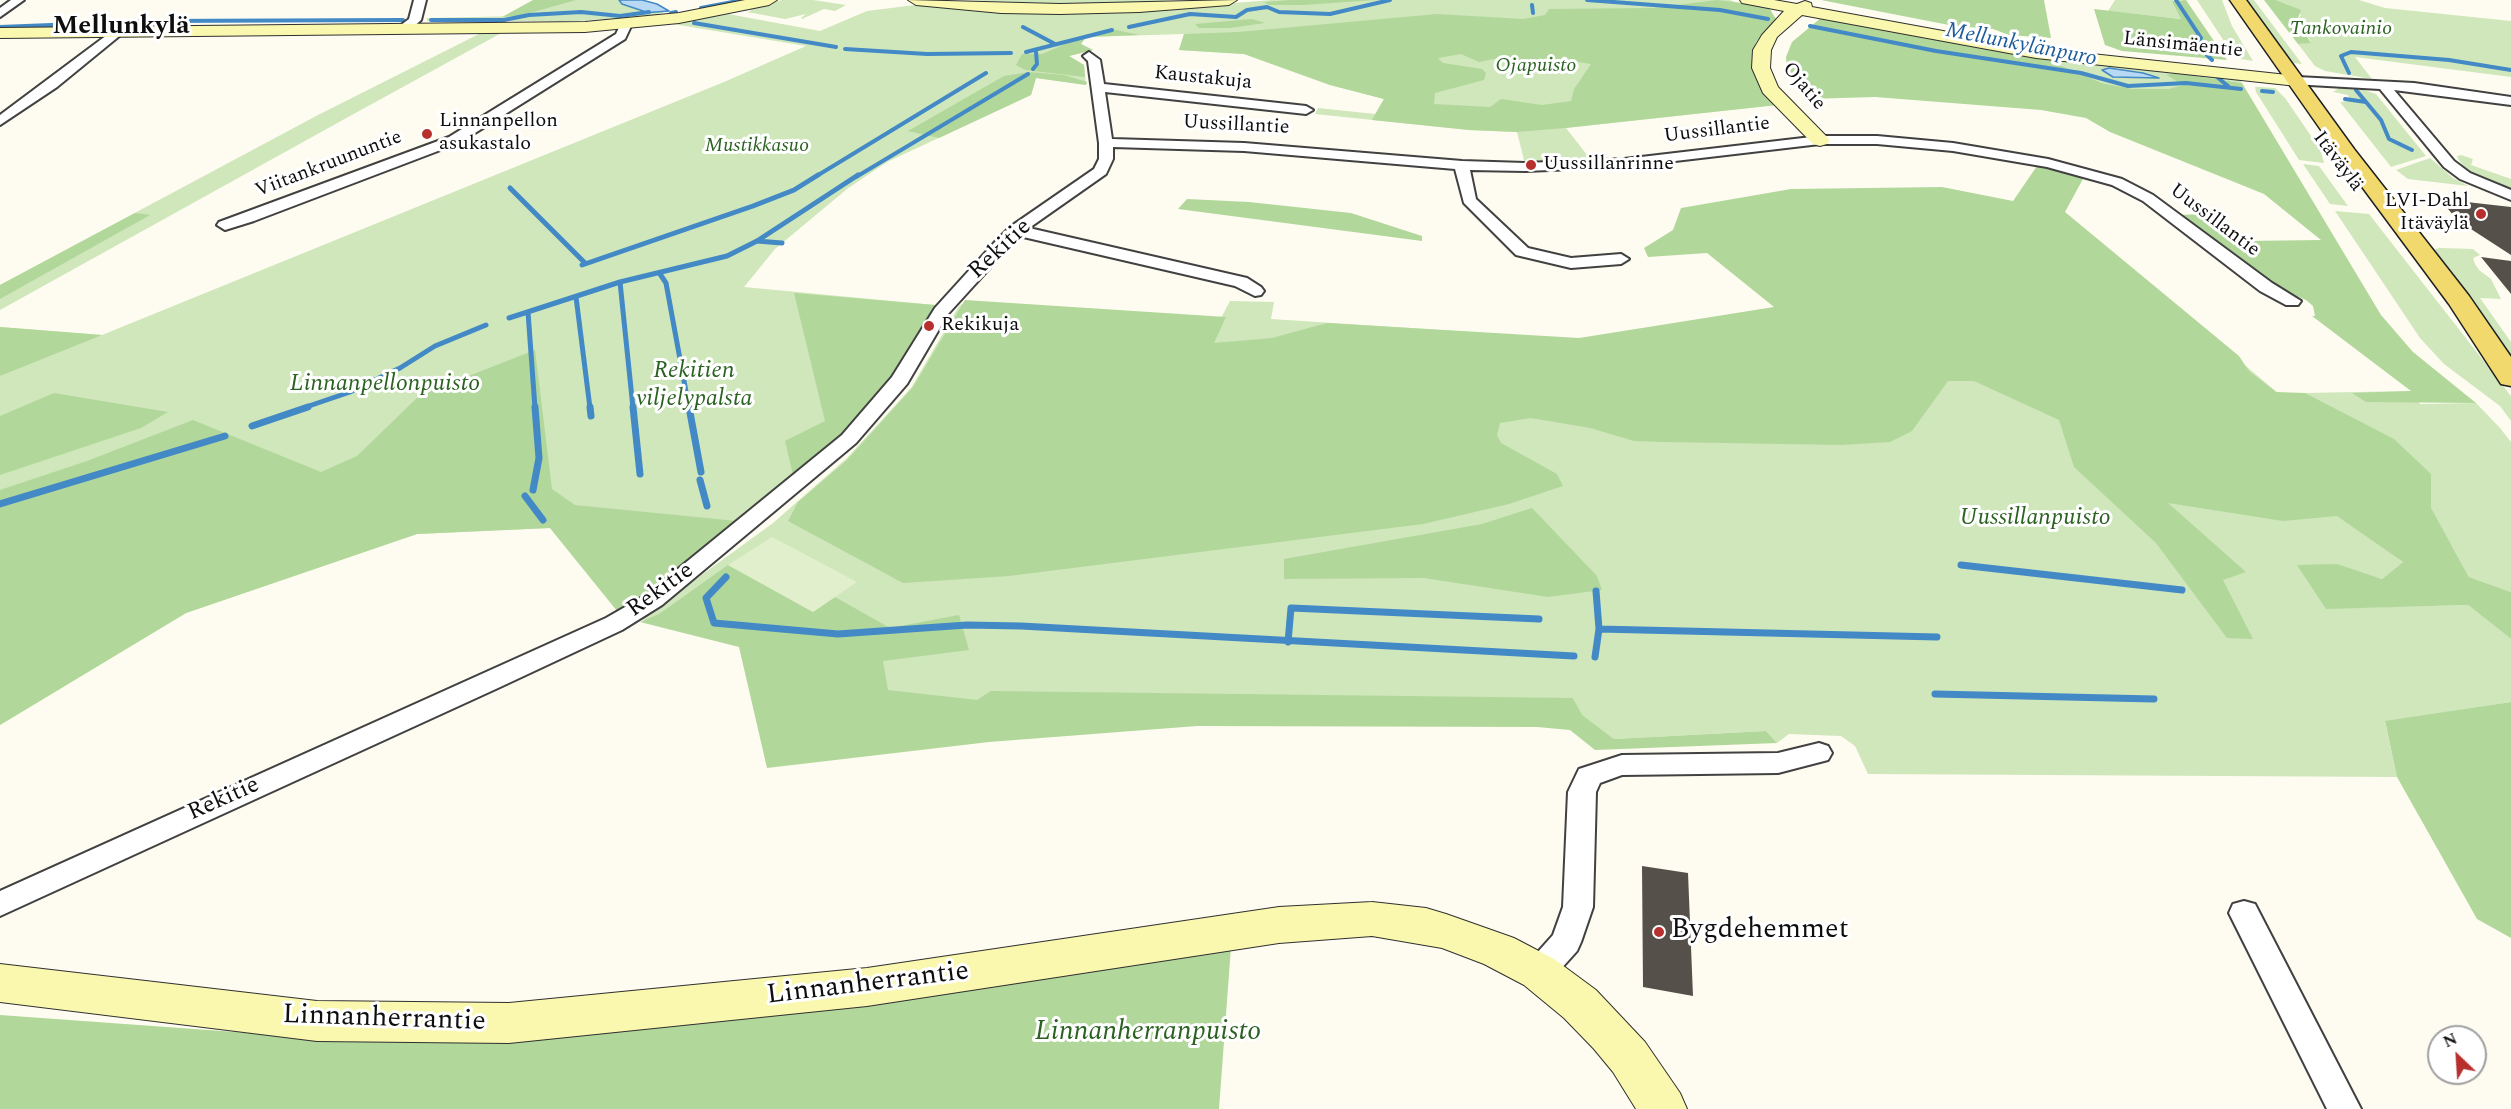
<!DOCTYPE html>
<meta charset="utf-8">
<style>
body{margin:0}
#map{position:relative;width:2511px;height:1109px;overflow:hidden;background:#fefcf0;font-family:Spectral,serif}
canvas{display:block}
.north{position:absolute;left:2427px;top:1025px;width:60px;height:60px;box-sizing:border-box;background:#fff;border:2px solid #9f9f9f;border-radius:50%;rotate:335deg;font-size:16px;font-weight:700;line-height:24px;text-align:center;color:#0e0e0e}
.north::after{content:'';display:block;margin:auto;width:21px;height:27px;background:#b7302d;clip-path:polygon(50% 0,100% 100%,50% 72%,0 100%)}
</style>
<div id="map">
<canvas width="2511" height="1109"></canvas>
<div class="north">N</div>
</div>
<script>
const context = document.querySelector('canvas').getContext('2d');
context.lineJoin = 'round';
function fillPath(path, color) { context.fillStyle = color; context.fill(path, 'evenodd'); }
const poly = rows => new Path2D(rows.map(r => 'M' + r).join(''));
function strokePath(path, color, width, dash) { context.strokeStyle = color; context.lineWidth = width; context.lineCap = dash ? 'butt' : 'round'; context.setLineDash(dash || []); context.stroke(path); }
function drawText(font, color, halo, rows, align = 'center') {
  context.font = font + ' Spectral,serif'; context.lineWidth = 6; context.setLineDash([]); context.textBaseline = 'middle'; context.strokeStyle = halo; context.fillStyle = color; for (const [text, x, y, turn = 0] of rows) {
    context.save(); context.translate(x, y); context.rotate((+turn || 0) * Math.PI / 180); context.textAlign = isNaN(turn) ? turn : align; if (halo) context.strokeText(text, 0, 0); context.fillText(text, 0, 0); context.restore();
  }
}
fillPath(poly([
 [577,0,619,0,622,4,646,13,667,11,652,16,577,21,427,21,427,18,520,16],
 [782,0,813,0,846,5,835,11,824,9,802,19,801,18,806,14,785,19,747,12,751,11,750,9],
 [959,0,1176,0,1107,5],
 [1272,0,1730,0,1776,19,1756,42,1752,53,1753,64,1777,105,1566,128,1591,160,1525,164,1517,132,1469,130,1315,114,1318,108,1375,114,1384,99,1330,85,1244,54,1179,50,1184,34,1086,37,1081,44,1093,50,1069,56,1084,65,1086,85,1036,78,1031,95,887,162,847,189,775,249,744,287,935,305,843,439,622,617,550,528,417,534,186,613,0,725,0,327,102,335,724,82,806,46,667,23,728,14,820,31,867,11,915,5,1182,7],
 [2115,0,2173,0,2182,19,2108,11],
 [2197,0,2222,0,2232,26,2253,61,2235,58],
 [2243,0,2254,0,2302,64,2293,63,2287,58],
 [2276,0,2359,0,2385,8,2511,21,2511,77,2355,57,2372,79,2325,71,2315,66,2298,44,2311,42,2297,21,2301,15,2291,6],
 [505,31,350,116,0,310,0,285,318,115,481,33],
 [2034,54,2237,77,2242,83,2177,73,2167,76,2185,85,2168,89,2134,89,2102,83],
 [2117,68,2143,73,2158,78,2120,78,2102,70],
 [2259,87,2275,88,2285,98,2320,149,2324,163,2299,160,2256,92,2255,87],
 [2339,88,2364,90,2376,94,2426,156,2391,167,2340,102,2350,101,2348,95,2333,92],
 [2461,155,2473,159,2471,165,2511,179,2511,190,2478,177,2465,168,2458,159,2457,156],
 [2430,158,2453,178,2468,186,2408,179,2396,170],
 [2303,164,2319,166,2348,206,2330,204],
 [2061,211,2284,398,2341,467,2305,393,2412,391,2420,404,2476,403,2500,428,2511,442,2511,592,2469,577,2452,546,2355,527,2403,562,2382,579,2332,565,2345,608,2468,605,2511,639,2511,702,2385,722,2397,777,1868,774,1855,746,1841,736,1789,734,1777,743,1766,731,1614,739,1581,715,1573,698,985,738,745,644,641,619,773,523,847,458,911,388,959,306,966,301,1221,318,1230,301,1274,302,1271,319,1580,339,1776,307],
 [2335,211,2369,214,2511,396,2511,421,2500,406,2444,364,2420,338],
 [2440,248,2473,249,2480,255,2473,258,2475,264,2479,270,2491,279,2501,299,2480,298,2511,342,2511,364,2435,256,2435,249]
]), '#cfe7bb');
fillPath(poly([
 [533,0,577,0,520,16,502,17],
 [1291,0,1376,0,1303,5,1269,5,1264,2],
 [1717,0,1768,6,1776,19,1756,42,1752,53,1753,64,1777,105,1565,128,1517,132,1469,130,1372,120,1384,99,1330,85,1244,54,1179,50,1184,34,1238,32,1437,14,1523,19,1545,15,1549,9,1654,8],
 [1461,54,1479,62,1499,58,1505,58,1505,63,1560,59,1591,64,1574,89,1571,101,1542,105,1501,99,1490,107,1434,104,1435,93,1484,80,1486,73,1482,69,1443,63,1438,58],
 [1821,0,2044,0,2051,38,2009,35,1993,29,1954,26],
 [2186,0,2227,60,2122,51,2105,45,2094,9,2181,19,2172,1],
 [2264,0,2276,0,2301,10,2297,21,2311,43,2298,44],
 [1822,17,2034,54,2102,83,2134,89,2168,89,2183,85,2166,75,2177,73,2242,83,2381,315,2413,352,2476,403,2366,402,2352,393,2411,391,2312,316,2315,316,2313,306,2306,300,2275,287,2180,215,2201,214,2244,241,2321,240,2264,194,2110,132,2086,118,2041,110,1875,97,1807,99,1787,70,1786,57,1792,42],
 [1252,19,1265,23,1230,28,1199,28,1195,24],
 [1116,30,1140,35,1086,37,1081,44,1093,50,1069,56,1084,65,1085,77,1025,70,1016,65,1022,54,1042,54,1082,37],
 [1029,72,1064,75,1087,82,1086,85,1036,78,1031,95,939,138,908,131,1004,76],
 [2037,166,2084,177,2065,212,2239,356,2249,371,2276,392,2305,393,2394,439,2431,474,2431,508,2469,577,2511,592,2511,639,2468,605,2326,609,2297,565,2337,564,2382,579,2403,562,2337,516,2283,521,2168,503,2246,572,2223,580,2253,639,2227,638,2156,543,2074,467,2059,420,1974,381,1948,381,1912,431,1890,442,1842,445,1664,442,1634,441,1590,428,1531,418,1500,423,1497,435,1501,443,1557,474,1563,486,1509,504,1423,524,1009,576,903,583,788,521,798,502,847,460,913,387,965,300,1226,317,1214,343,1272,338,1327,323,1579,338,1774,307,1707,253,1648,257,1644,248,1673,230,1681,208,1791,189,1942,187,2013,201],
 [1187,199,1249,202,1351,213,1422,236,1422,241,1178,209],
 [135,213,150,215,0,299,0,285],
 [794,293,935,305,882,392,843,439,794,479,785,441,825,421],
 [0,327,102,335,0,376],
 [535,350,552,489,575,505,737,521,622,617,550,528,417,534,186,613,0,725,0,490,87,461,193,420,321,472,357,456,420,395],
 [54,393,168,412,141,428,0,475,0,416],
 [1532,508,1597,576,1602,590,1548,597,1424,578,1284,579,1284,559,1482,524],
 [728,565,813,612,835,597,890,628,959,615,969,650,883,661,888,690,977,700,991,691,1573,698,1582,715,1614,739,1766,731,1777,743,1595,750,1570,730,1537,727,1197,726,989,742,767,768,739,647,640,622,659,614],
 [2511,702,2511,938,2477,919,2397,777,2385,721],
 [1231,947,1219,1109,0,1109,0,1015,347,1040]
]), '#b2d79b');
fillPath(poly([
 [772,537,857,582,813,612,728,565]
]), '#e1efcc');
const water = poly([
 [619,0,642,0,657,4,669,11,642,13,643,11,622,4,619,0],
 [2109,68,2143,73,2159,78,2113,77,2102,70,2109,68]
]);
fillPath(water, '#b7d9f3');
strokePath(water, '#4289c6', 1.5);
strokePath(poly([
 [1587,0,1720,10,1768,19],
 [2176,0,2201,38,2199,41,2208,46,2210,51,2207,55,2212,60],
 [1532,5,1533,13],
 [701,8,743,0],
 [671,13,676,12],
 [431,20,504,20,529,15,581,12,620,16,649,12],
 [694,23,836,47],
 [1810,26,1936,51,2081,73,2128,86,2186,83,2241,89],
 [0,27,153,21,403,20],
 [1023,27,1055,44],
 [1129,27,1190,14,1236,17,1247,10,1267,7,1279,12,1330,14,1390,0],
 [845,49,927,54,1011,53],
 [1026,52,1112,30],
 [1033,69,1037,64,1036,52],
 [2349,73,2341,56,2351,52,2449,60,2511,70],
 [2216,76,2229,87],
 [2356,90,2366,102],
 [2262,91,2273,92],
 [2345,99,2366,102,2381,120,2389,139,2412,150],
 [815,177,986,73],
 [856,177,1028,74]
]), '#4289c6', 4);
strokePath(poly([
 [510,188,585,263],
 [757,241,782,243],
 [582,265,753,206,794,190,818,175],
 [660,274,666,283,689,408],
 [620,282,633,408],
 [576,297,590,408],
 [528,312,535,408],
 [509,318,620,282,727,256,757,241,858,175],
 [303,408,350,392,400,368,435,346,486,325]
]), '#4289c6', 5);
strokePath(poly([
 [590,407,591,416],
 [633,407,640,474],
 [689,407,701,472],
 [252,426,308,407],
 [700,480,707,506],
 [533,490,539,458,535,407],
 [525,496,543,520],
 [0,504,225,436],
 [1961,565,2182,590],
 [726,577,706,598,714,623,838,634,967,625,1021,626,1574,656],
 [1599,629,1937,637],
 [1288,642,1291,608,1539,619],
 [1595,657,1599,629,1596,591],
 [1935,694,2154,699]
]), '#4289c6', 7);
fillPath(poly([
 [2440,199,2511,207,2511,255,2457,220],
 [2481,257,2511,261,2511,294],
 [1642,866,1688,873,1693,996,1643,987]
]), '#56504b');
const street = poly([
 [11,0,24,0,0,17,0,8,11,0],
 [414,0,426,0,421,20,409,31,401,31,401,25,409,19,414,0],
 [626,20,632,24,625,39,459,143,254,221,225,230,217,225,219,222,449,137,616,34,622,21,626,20],
 [119,26,125,30,123,33,57,87,0,125,0,115,119,26],
 [1089,52,1100,60,1104,84,1306,106,1313,110,1306,114,1105,92,1112,139,1244,143,1462,161,1525,163,1624,159,1820,136,1877,136,1953,143,2048,159,2122,179,2153,195,2272,283,2301,301,2298,305,2286,305,2260,291,2143,201,2112,185,2047,167,1953,151,1877,144,1820,144,1624,167,1525,171,1470,170,1476,199,1528,248,1571,258,1621,254,1629,259,1621,264,1571,268,1516,255,1464,203,1455,169,1244,151,1113,147,1113,159,1106,174,1029,228,1247,278,1261,287,1264,291,1261,295,1255,296,1235,286,1019,236,948,314,907,384,856,443,662,605,622,630,498,688,0,916,0,891,606,618,646,595,842,435,892,377,935,308,994,243,1010,227,1094,169,1099,159,1099,143,1088,61,1083,56,1089,52],
 [2297,77,2414,83,2511,97,2511,105,2394,90,2454,161,2470,173,2511,190,2511,200,2460,179,2444,167,2380,89,2292,84,2291,81,2297,77],
 [1819,743,1828,746,1832,753,1828,760,1778,773,1622,775,1600,783,1596,792,1593,907,1581,942,1577,951,1550,981,1539,985,1528,981,1524,972,1528,963,1553,935,1563,907,1568,792,1579,769,1622,755,1778,753,1819,743],
 [2244,901,2255,904,2361,1109,2327,1109,2229,913,2233,904,2244,901]
]);
const secondary = poly([
 [745,0,777,0,769,5,679,23,585,32,0,38,0,28,585,22,679,13,745,0],
 [908,0,1060,4,1237,0,1229,5,1139,12,1060,14,1001,13,916,5,908,0],
 [1740,0,1774,0,1797,4,1805,1,1811,3,1812,7,2036,48,2297,76,2306,81,2297,86,2036,58,1802,15,1777,37,1771,50,1770,68,1778,87,1830,140,1827,144,1820,146,1813,144,1763,93,1752,68,1753,50,1762,35,1784,11,1742,3,1740,0],
 [1372,902,1426,908,1446,914,1514,938,1554,959,1596,990,1645,1042,1680,1093,1687,1109,1636,1109,1613,1072,1594,1049,1564,1018,1524,985,1484,964,1442,948,1372,936,1279,943,867,1006,509,1043,317,1041,0,1002,0,964,317,1001,509,1003,867,968,1279,907,1372,902]
]);
const primary = poly([
 [2230,0,2246,0,2354,149,2469,296,2511,357,2511,386,2501,384,2449,304,2340,157,2230,0]
]);
strokePath(street, '#414141', 4);
strokePath(secondary, '#303030', 2);
strokePath(primary, '#1f1f1f', 3);
fillPath(street, '#fff');
fillPath(secondary, '#faf7af');
fillPath(primary, '#f1d96d');
for (const [x, y, r, color] of [
 [427,134,6,"#b7302d"],
 [1531,165,6,"#b7302d"],
 [2481,214,6,"#b7302d"],
 [929,326,6,"#b7302d"],
 [1659,932,6,"#b7302d"]
]) { const dot = new Path2D(); dot.arc(x, y, r, 0, 2 * Math.PI); context.fillStyle = color; context.fill(dot); strokePath(dot, '#fff', 2); }
drawText('italic 20px', '#2b6222', '#fff', [
 ["Tankovainio",2341,30],
 ["Ojapuisto",1536,67],
 ["Mustikkasuo",757,147]
]);
drawText('20px', '#0e0e0e', '#fff', [
 ["Länsimäentie",2183,46,6],
 ["Kaustakuja",1203,79,6],
 ["Ojatie",1803,87,50],
 ["Uussillantie",1236,126,3],
 ["Uussillantie",1717,131,-7],
 ["Itäväylä",2337,162,53],
 ["Viitankruununtie",329,165,-21],
 ["Uussillantie",2214,221,37]
]);
drawText('20px', '#0e0e0e', '#fff', [
 ["Linnanpellon",439,122],
 ["asukastalo",439,145],
 ["Uussillanrinne",1543,165],
 ["LVI-Dahl",2469,202,"right"],
 ["Itäväylä",2469,225,"right"],
 ["Rekikuja",941,326]
], 'left');
drawText('italic 22px', '#1e5b99', '#fff', [
 ["Mellunkylänpuro",2021,46,11]
]);
drawText('24px', '#0e0e0e', '#fff', [
 ["Rekitie",1001,250,-43],
 ["Rekitie",661,591,-36],
 ["Rekitie",224,800,-24]
]);
drawText('italic 24px', '#2b6222', '#fff', [
 ["Rekitien",694,372],
 ["viljelypalsta",694,400],
 ["Linnanpellonpuisto",385,385],
 ["Uussillanpuisto",2035,519]
]);
drawText('bold 26px', '#0e0e0e', '#fff', [
 ["Mellunkylä",121,28]
]);
drawText('28px', '#0e0e0e', '#fff', [
 ["Bygdehemmet",1671,932]
], 'left');
drawText('28px', '#0e0e0e', '#fff', [
 ["Linnanherrantie",868,985,-7],
 ["Linnanherrantie",384,1020,2]
]);
drawText('italic 28px', '#2b6222', '#fff', [
 ["Linnanherranpuisto",1148,1034]
]);
</script>
